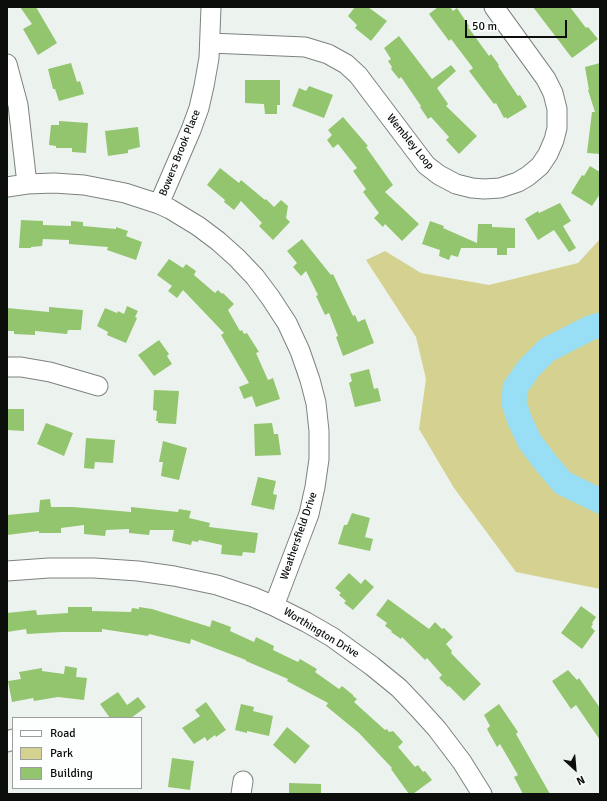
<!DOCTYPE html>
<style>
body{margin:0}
#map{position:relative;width:607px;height:801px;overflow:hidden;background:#ecf3ef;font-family:Signika,sans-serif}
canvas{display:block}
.frame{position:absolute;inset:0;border:8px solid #0c0e0c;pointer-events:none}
.legend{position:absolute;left:12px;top:717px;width:130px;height:72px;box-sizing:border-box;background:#fcfffd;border:1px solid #9c9f9d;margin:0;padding:5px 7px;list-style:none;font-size:12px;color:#0c0e0c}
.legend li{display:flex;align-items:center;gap:8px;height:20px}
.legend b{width:20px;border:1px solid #9c9f9d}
.north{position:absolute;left:555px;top:749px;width:40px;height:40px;-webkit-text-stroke:3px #fcfffd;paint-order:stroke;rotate:154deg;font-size:11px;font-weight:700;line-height:16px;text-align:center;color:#0c0e0c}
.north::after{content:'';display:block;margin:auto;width:14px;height:18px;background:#0c0e0c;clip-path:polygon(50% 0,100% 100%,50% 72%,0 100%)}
.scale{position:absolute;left:465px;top:20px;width:102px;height:18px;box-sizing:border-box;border:2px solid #0c0e0c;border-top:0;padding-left:5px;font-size:12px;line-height:14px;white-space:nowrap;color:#0c0e0c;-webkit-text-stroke:3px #fcfffd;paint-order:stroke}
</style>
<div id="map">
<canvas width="607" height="801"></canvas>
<div class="frame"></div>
<ul class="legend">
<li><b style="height:5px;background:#fff"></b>Road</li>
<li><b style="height:11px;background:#d5d190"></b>Park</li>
<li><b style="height:11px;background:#92c56e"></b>Building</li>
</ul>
<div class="north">N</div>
<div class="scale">50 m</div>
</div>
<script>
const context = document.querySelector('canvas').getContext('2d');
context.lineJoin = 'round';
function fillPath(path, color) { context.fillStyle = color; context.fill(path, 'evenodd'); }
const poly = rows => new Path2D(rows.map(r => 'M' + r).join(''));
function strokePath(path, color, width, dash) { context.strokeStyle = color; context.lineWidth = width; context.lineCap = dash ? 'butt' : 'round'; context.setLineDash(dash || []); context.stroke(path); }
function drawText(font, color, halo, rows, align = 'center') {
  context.font = font + ' Signika,sans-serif'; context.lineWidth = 3; context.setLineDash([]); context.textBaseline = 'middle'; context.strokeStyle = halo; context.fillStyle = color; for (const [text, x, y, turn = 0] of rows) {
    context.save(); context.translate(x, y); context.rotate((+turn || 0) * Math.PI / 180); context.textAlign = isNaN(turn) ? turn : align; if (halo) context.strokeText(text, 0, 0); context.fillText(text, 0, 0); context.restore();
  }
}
fillPath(poly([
 [600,239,600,589,516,572,454,488,419,429,426,379,416,337,366,260,385,251,421,273,489,285,578,263]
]), '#d5d190');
strokePath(poly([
 [600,325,590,328,547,350,529,368,515,388,514,403,520,421,530,442,546,463,563,483,600,501]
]), '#98dff5', 25);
fillPath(poly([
 [20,7,36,7,57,43,38,55,23,29,32,24],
 [355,7,368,7,387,21,371,41,355,28,357,25,348,16],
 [438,7,450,7,453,11,457,8,469,26,468,27,489,56,491,54,499,65,498,66,518,96,520,95,527,107,507,119,506,117,504,118,496,103,494,104,469,71,473,68,451,39,449,41,429,14],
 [533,7,570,7,586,28,588,27,598,39,572,58],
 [399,36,432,79,451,65,456,71,437,88,448,104,446,106,477,136,459,154,446,140,449,137,431,117,428,119,420,107,421,106,401,77,399,79,391,69,392,67,388,61,391,59,384,48],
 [71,63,77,82,80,81,84,94,59,101,55,89,53,89,48,69],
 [600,63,600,154,587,153,592,112,595,112,588,90,589,90,585,67],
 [245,80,280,80,280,105,277,105,277,114,265,114,264,104,245,103],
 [309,86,333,95,324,118,292,106,299,88,306,91],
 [343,117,368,146,366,147,393,185,385,192,419,224,402,241,385,224,383,227,374,218,379,213,363,192,366,189,353,171,357,168,338,144,333,148,327,140,332,135,328,130],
 [59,121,88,123,86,153,72,152,72,148,56,148,56,146,49,145,51,125,59,125],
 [138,127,140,147,128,150,128,153,108,156,105,131],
 [590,166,600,172,600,194,592,206,571,193,582,175,584,176],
 [220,168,239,183,241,180,265,200,266,199,274,207,281,200,288,206,286,218,290,222,273,240,259,226,262,223,241,201,234,210,224,202,225,200,207,185],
 [560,203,571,221,563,226,576,248,569,252,554,230,538,240,525,219,538,211,539,213],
 [21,220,43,221,43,225,71,226,71,221,83,222,83,226,116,229,116,227,128,231,126,236,142,242,136,260,107,250,108,247,69,244,69,240,43,239,42,246,31,247,31,248,19,248],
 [430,221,444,226,443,228,477,243,478,224,492,224,492,227,515,228,515,248,507,248,507,255,497,255,497,248,461,248,458,257,451,255,449,260,439,256,440,250,422,244],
 [302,239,331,275,333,274,353,316,355,315,358,322,365,319,374,343,343,356,336,337,338,336,329,313,325,315,316,296,318,295,306,271,301,276,293,267,297,263,287,251],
 [169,259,183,268,186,264,196,271,194,275,215,293,218,290,222,294,223,293,234,304,228,310,240,331,242,330,244,334,247,333,259,352,256,353,268,380,273,378,280,399,256,407,252,396,244,399,239,387,249,383,221,335,224,333,183,290,177,298,168,291,172,286,157,275],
 [127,306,138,311,135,317,137,318,126,343,107,335,108,332,97,326,105,308,117,313,118,311,124,314],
 [49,307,83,310,81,330,68,330,67,334,35,331,35,335,14,334,14,331,7,331,7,308,49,312],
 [159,340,169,354,167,356,172,364,154,376,138,355],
 [369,369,374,389,378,388,381,401,355,407,349,383,352,381,350,374],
 [154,390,179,391,176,424,158,423,158,421,156,421,157,411,153,410],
 [7,409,24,409,24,431,7,430],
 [46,423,73,433,64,456,37,444],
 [272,423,274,434,278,434,281,455,255,456,254,424],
 [86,438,115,440,113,463,95,462,94,469,84,468],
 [163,441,187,448,179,480,161,476,163,462,159,462],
 [258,477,276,481,273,494,277,495,274,510,251,505],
 [50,499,51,507,73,507,131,512,131,507,178,512,179,509,191,511,189,518,210,523,209,527,258,533,255,553,243,552,242,556,221,554,222,545,199,540,198,542,192,541,191,545,172,541,174,530,150,530,149,535,129,533,129,529,106,530,105,536,84,534,84,525,61,528,61,533,39,533,39,531,7,535,7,515,39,512,40,500],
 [352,513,370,518,365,537,373,539,370,551,338,544,344,525,347,525],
 [349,573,361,584,365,579,374,587,353,610,344,603,346,601,339,595,341,593,335,588],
 [388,599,429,629,435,622,442,629,444,628,453,637,446,644,452,651,451,653,481,684,464,701,449,686,448,687,439,678,442,675,427,658,425,660,402,637,401,639,391,632,392,631,385,626,387,623,376,615],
 [581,606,596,617,592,623,593,624,591,627,595,631,582,649,561,633],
 [68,607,92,607,92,611,131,612,132,608,139,609,139,607,152,609,210,627,212,620,231,627,230,631,254,642,256,637,274,646,273,650,298,662,300,659,317,669,315,672,339,689,342,686,353,695,353,696,357,699,354,702,385,730,387,729,389,732,393,731,403,742,398,747,415,767,418,765,423,772,425,771,432,780,413,794,409,794,391,769,392,768,359,733,326,706,328,703,287,681,288,679,246,661,246,660,191,639,190,644,149,634,148,636,102,629,102,632,62,632,27,634,26,629,7,632,7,613,36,610,37,615,68,613],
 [65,666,77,668,76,677,87,678,84,700,58,697,34,701,33,698,12,702,8,681,21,679,19,672,42,668,42,671,64,674],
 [568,670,577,680,579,678,600,708,600,740,576,705,571,709,552,681],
 [118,692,127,705,138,697,146,707,131,718,110,718,100,704],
 [206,702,226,730,216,737,215,735,207,741,205,737,194,744,182,728,200,716,195,710],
 [241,704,254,707,253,711,273,716,269,736,247,731,247,733,235,730],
 [499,704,518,732,516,734,550,794,523,794,514,777,518,775,500,744,497,747,487,729,490,726,484,715],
 [287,727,310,746,295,764,273,745],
 [172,758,194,761,190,790,168,787],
 [289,783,321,784,321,794,289,794]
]), '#92c56e');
const minor = poly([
 [210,43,305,47,328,54,346,64,358,75,426,165,439,175,456,184,472,188,484,189,500,188,518,182,528,176,540,166,548,154,554,140,557,128,557,109,553,93,546,79,494,7],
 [7,64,18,105,27,184],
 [7,187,27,184,54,183,84,185,125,193,159,204,170,209,198,226,218,241,237,258,255,277,270,297,287,323,300,351,310,380,316,403,319,431,319,459,315,487,309,514,274,606],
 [159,204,191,130,199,108,204,86,209,58,211,7],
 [7,367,21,367,50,372,98,386],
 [7,571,49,568,94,568,138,571,174,576,217,585,253,597,274,606,306,622,332,637,372,666,399,688,418,708,437,729,462,762,482,794],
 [7,742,13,739],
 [241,794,243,781]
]);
strokePath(minor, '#7d827f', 21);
strokePath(minor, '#fff', 19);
drawText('11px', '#0c0e0c', '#fcfffd', [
 ["Wembley Loop",410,142,51],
 ["Bowers Brook Place",180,153,-68],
 ["Weathersfield Drive",299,536,-71],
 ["Worthington Drive",321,633,31]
]);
</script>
